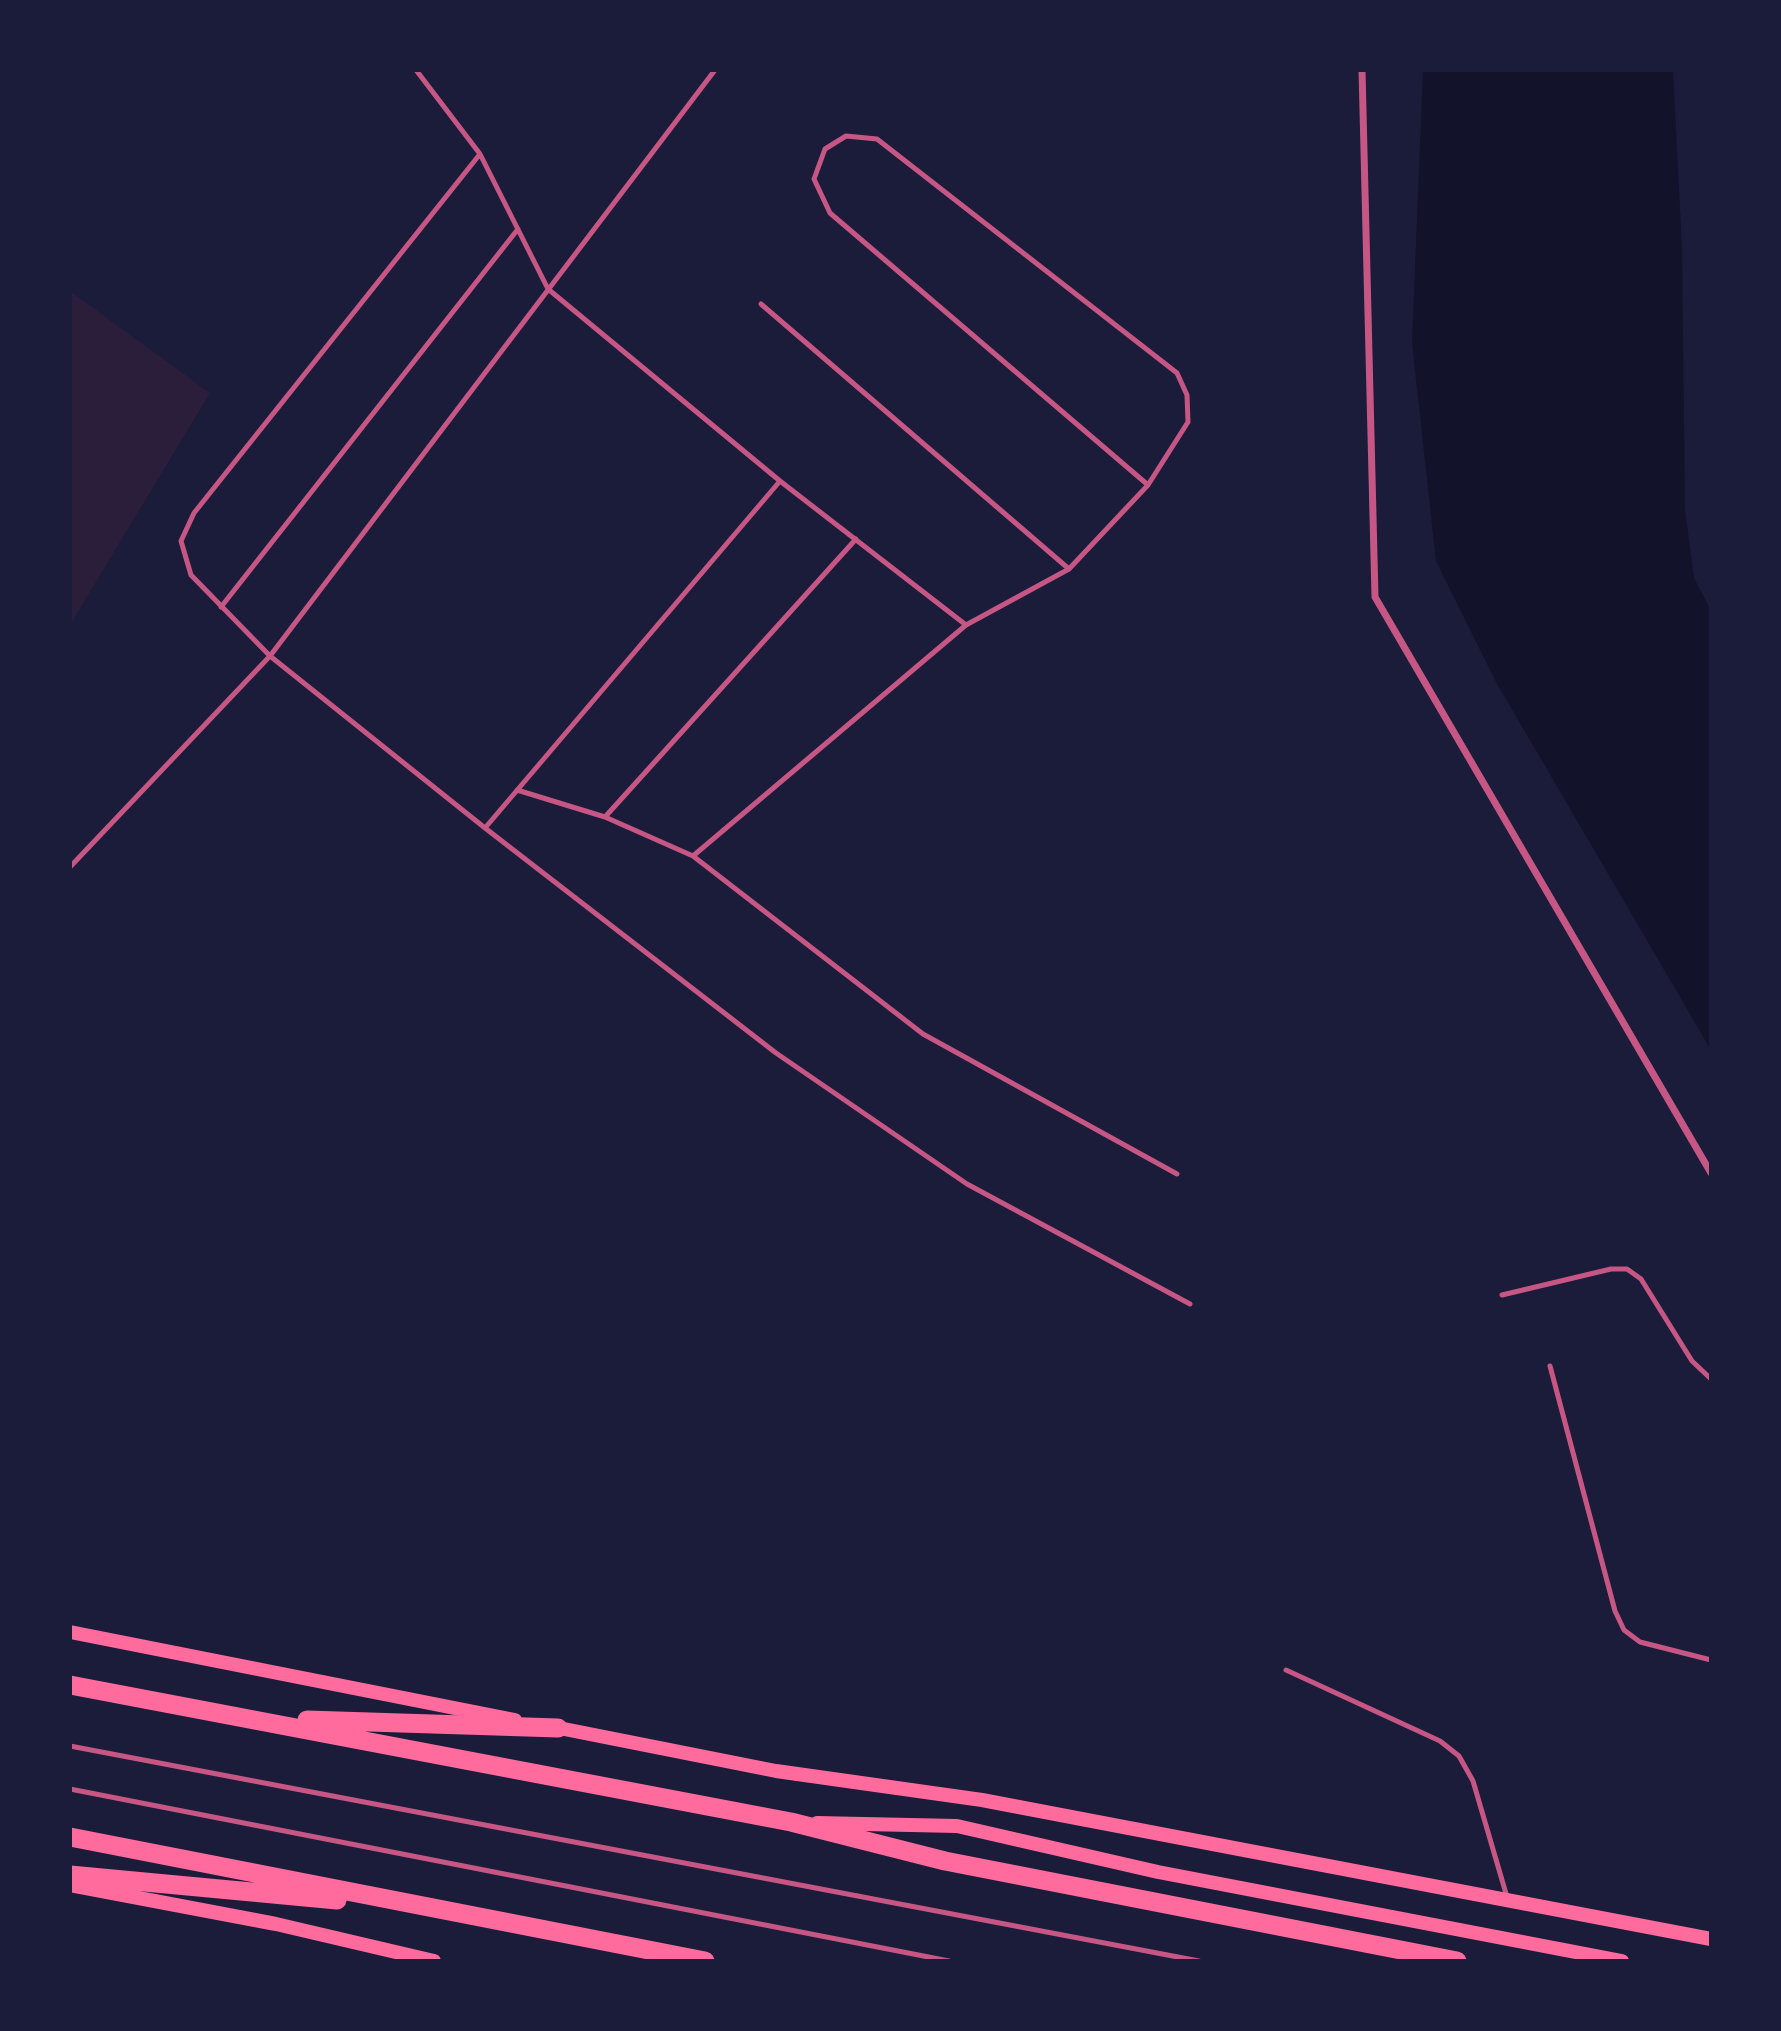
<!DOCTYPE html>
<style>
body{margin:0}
#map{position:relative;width:1781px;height:2031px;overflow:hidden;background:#1b1b3a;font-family:"Golos Text",sans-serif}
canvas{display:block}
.frame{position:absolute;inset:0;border:72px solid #1b1b3a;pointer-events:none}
</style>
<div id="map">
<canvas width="1781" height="2031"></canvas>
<div class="frame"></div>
</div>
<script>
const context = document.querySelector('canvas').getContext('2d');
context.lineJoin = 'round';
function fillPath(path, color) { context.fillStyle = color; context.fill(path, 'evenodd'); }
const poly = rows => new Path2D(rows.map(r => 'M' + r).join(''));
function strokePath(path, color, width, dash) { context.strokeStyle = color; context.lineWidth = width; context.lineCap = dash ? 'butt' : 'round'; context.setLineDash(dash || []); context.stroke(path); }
fillPath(poly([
 [70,291,210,393,70,625]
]), '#2a1e3b');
fillPath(poly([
 [1423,70,1673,70,1682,248,1685,510,1694,578,1711,611,1711,1050,1496,682,1436,561,1412,343]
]), '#12122b');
strokePath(poly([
 [416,70,480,154,548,289,780,481,966,625],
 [480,154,194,513,181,541,191,575,270,656,485,828,776,1053,967,1184,1190,1304],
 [761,304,1069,569],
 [221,607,518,229],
 [517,790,605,817,693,856,923,1034,1177,1174],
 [605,817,856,539],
 [485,828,780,481],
 [693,856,966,625,1069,569,1148,485,1188,422,1187,395,1177,373,877,139,846,136,825,149,814,179,830,213,1148,485],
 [70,867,270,656,715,70],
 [1502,1295,1611,1269,1627,1269,1641,1279,1692,1361,1711,1379],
 [1550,1366,1615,1611,1624,1630,1640,1642,1711,1660],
 [1286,1670,1440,1741,1459,1756,1473,1781,1507,1897],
 [70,1746,1199,1961],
 [70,1789,949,1961]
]), '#c65784', 5);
strokePath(poly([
 [1362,70,1375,597,1711,1173]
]), '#c65784', 7);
strokePath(poly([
 [70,1632,515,1720],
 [549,1726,776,1771,982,1800,1711,1939],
 [817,1823,957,1826,1158,1872,1622,1961],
 [70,1885,276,1924,434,1961]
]), '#ff6b9d', 14);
strokePath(poly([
 [70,1685,791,1822,945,1861,1457,1961],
 [307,1720,558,1728],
 [70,1837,705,1961],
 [70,1875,337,1900]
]), '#ff6b9d', 19);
</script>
